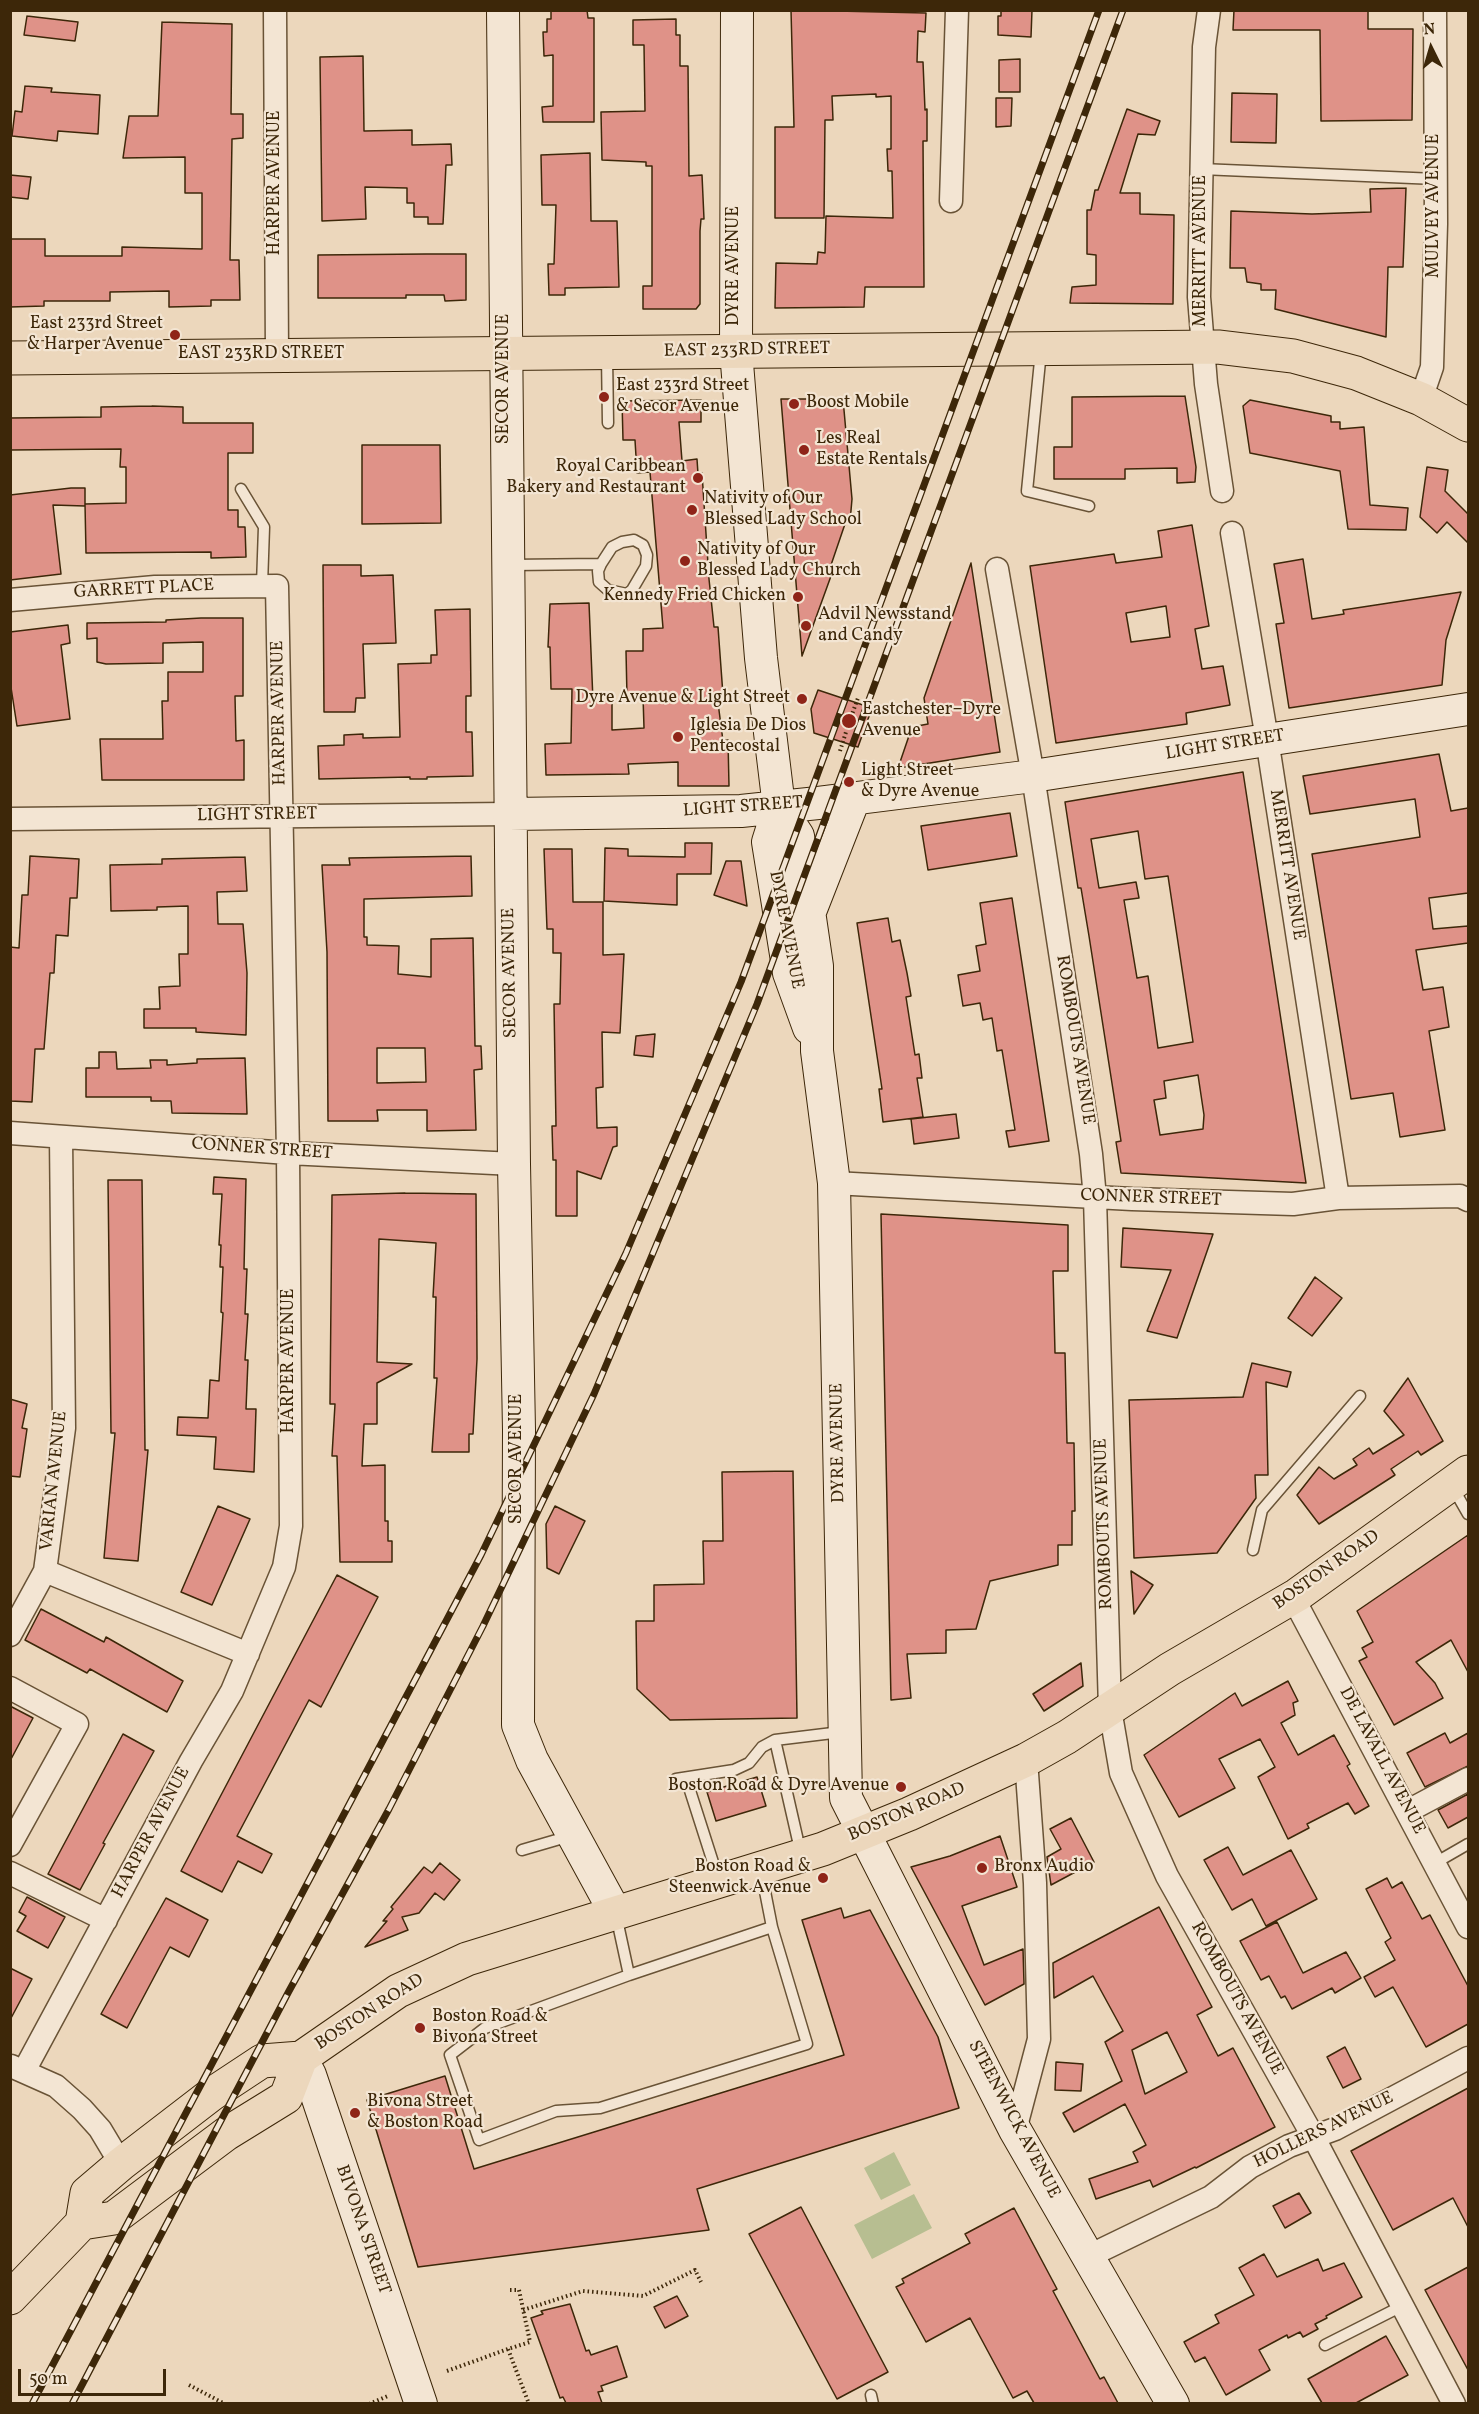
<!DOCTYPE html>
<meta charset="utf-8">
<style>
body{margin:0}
#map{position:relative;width:1479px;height:2414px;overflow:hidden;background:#ecd7bc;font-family:Vollkorn,serif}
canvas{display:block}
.frame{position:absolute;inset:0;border:12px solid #3d2709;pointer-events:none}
.north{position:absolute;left:1401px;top:18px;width:60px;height:60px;-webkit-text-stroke:4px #f3e5d3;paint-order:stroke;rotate:355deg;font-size:16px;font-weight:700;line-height:24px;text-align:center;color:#3d2709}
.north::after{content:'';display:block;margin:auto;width:21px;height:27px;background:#3d2709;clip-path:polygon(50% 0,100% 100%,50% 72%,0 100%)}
.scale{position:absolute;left:18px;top:2369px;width:148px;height:27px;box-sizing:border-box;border:3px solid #3d2709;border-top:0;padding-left:8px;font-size:18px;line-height:21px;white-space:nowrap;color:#3d2709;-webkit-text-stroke:4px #f3e5d3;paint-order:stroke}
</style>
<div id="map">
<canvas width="1479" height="2414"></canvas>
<div class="frame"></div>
<div class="north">N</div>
<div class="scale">50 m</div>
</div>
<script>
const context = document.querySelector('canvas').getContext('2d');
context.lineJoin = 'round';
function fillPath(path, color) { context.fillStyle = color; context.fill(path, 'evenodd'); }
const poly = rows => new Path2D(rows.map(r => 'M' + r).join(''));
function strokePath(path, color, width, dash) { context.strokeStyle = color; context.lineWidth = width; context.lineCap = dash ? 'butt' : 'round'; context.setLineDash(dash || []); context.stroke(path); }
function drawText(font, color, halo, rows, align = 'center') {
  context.font = font + ' Vollkorn,serif'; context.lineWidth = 4.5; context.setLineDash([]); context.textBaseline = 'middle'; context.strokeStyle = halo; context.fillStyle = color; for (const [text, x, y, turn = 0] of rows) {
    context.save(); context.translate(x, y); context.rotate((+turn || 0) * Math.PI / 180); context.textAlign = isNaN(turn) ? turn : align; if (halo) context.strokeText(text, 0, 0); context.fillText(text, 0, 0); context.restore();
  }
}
fillPath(poly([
 [894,2152,911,2185,881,2200,864,2168],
 [914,2194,932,2228,872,2259,854,2225]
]), '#b7be91');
const building = poly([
 [551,10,587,10,588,18,594,18,594,122,543,122,542,107,553,106,553,55,544,56,543,32,547,32,547,19,551,19,551,10],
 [791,10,926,13,925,32,918,31,917,62,923,62,925,110,927,109,927,141,923,141,924,287,865,287,864,307,775,308,776,263,817,264,818,252,825,253,826,216,893,218,892,171,888,171,887,149,891,149,891,96,876,97,876,94,832,96,833,120,825,120,824,218,775,218,775,127,794,127,791,10],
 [1001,10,1032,10,1031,37,998,35,998,16,1001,16,1001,10],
 [1234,10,1368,10,1368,29,1413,29,1412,120,1321,121,1320,30,1233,30,1234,10],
 [27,16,78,22,75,41,24,35,27,16],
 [676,19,676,35,680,35,680,66,688,66,689,176,702,175,704,219,701,219,700,231,700,304,696,309,643,309,643,286,652,286,652,166,646,166,646,162,602,160,601,112,645,111,644,45,633,45,633,20,676,19],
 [162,22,232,24,231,114,243,114,243,138,232,139,230,260,239,260,240,300,211,300,211,306,169,307,169,291,110,292,110,301,44,301,44,306,10,307,10,239,45,239,45,256,122,256,122,247,202,249,202,193,185,193,185,157,123,158,129,116,158,116,162,22],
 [363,56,364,131,412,130,412,145,451,144,452,165,446,165,443,224,428,224,428,217,414,217,414,203,407,203,407,188,365,187,366,219,322,221,320,57,363,56],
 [1020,59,1020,92,999,92,999,60,1020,59],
 [25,86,52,88,51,92,100,95,98,134,58,131,57,141,12,136,15,111,22,112,25,86],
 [1232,93,1277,94,1276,143,1231,142,1232,93],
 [996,98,1012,98,1011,126,996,127,996,98],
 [1127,109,1160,121,1155,135,1138,134,1120,193,1140,193,1140,214,1174,215,1173,304,1070,303,1072,287,1096,285,1096,255,1087,254,1087,210,1091,210,1095,190,1098,190,1127,109],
 [590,153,591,221,617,221,619,287,565,288,565,295,549,295,548,264,554,264,556,205,542,205,541,155,590,153],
 [10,175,31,177,28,199,10,197,10,175],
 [1406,188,1403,267,1388,267,1386,337,1275,309,1276,290,1261,290,1261,284,1247,282,1245,268,1230,268,1231,211,1312,214,1371,212,1370,189,1406,188],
 [426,254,466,254,466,300,445,301,444,295,406,295,406,298,318,298,318,255,426,254],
 [1185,396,1196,467,1195,482,1177,483,1177,468,1125,469,1125,479,1054,479,1054,447,1072,447,1072,397,1185,396],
 [781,399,843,399,852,499,850,522,846,521,831,565,835,565,802,656,781,399],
 [701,400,701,422,679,422,682,461,697,459,698,474,702,473,709,579,714,627,718,627,723,695,717,695,723,741,728,740,729,786,678,786,678,762,628,764,629,774,546,775,545,744,571,743,572,689,551,689,550,647,548,647,550,604,589,603,593,701,612,701,612,730,644,728,643,696,627,697,626,651,643,651,643,629,663,628,650,472,637,473,635,440,623,440,622,401,701,400],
 [1250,400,1331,416,1331,422,1340,422,1340,429,1364,427,1370,505,1408,508,1406,530,1348,529,1340,471,1250,453,1243,406,1250,400],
 [152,406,183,407,183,423,253,423,253,453,228,453,228,510,238,510,238,527,245,527,246,557,211,558,211,552,86,553,85,504,126,503,126,467,120,467,121,449,10,450,10,418,101,417,101,407,152,406],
 [362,445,440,445,441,523,362,524,362,445],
 [1427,467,1448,470,1445,491,1468,514,1468,543,1447,522,1437,533,1420,517,1427,467],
 [71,488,85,488,85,506,53,505,61,574,10,580,10,495,71,488],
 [1192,525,1209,626,1195,629,1202,669,1223,666,1230,705,1186,713,1187,724,1056,743,1030,566,1114,554,1116,563,1162,557,1158,531,1192,525],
 [1166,606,1170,637,1131,642,1126,613,1166,606],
 [1303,559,1312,619,1344,614,1343,610,1461,592,1446,640,1442,685,1289,708,1276,624,1284,623,1274,564,1303,559],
 [971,563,1000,752,898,768,912,727,928,724,924,698,971,563],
 [323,565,361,565,361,576,393,575,396,643,363,644,365,698,356,698,355,712,324,712,323,565],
 [470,609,471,696,466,696,466,732,472,732,473,776,427,777,427,779,410,779,410,777,319,779,318,746,344,745,344,735,363,734,363,738,400,737,398,664,431,663,431,655,437,655,435,610,470,609],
 [201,618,243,618,243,696,235,696,236,741,244,740,244,780,102,780,100,739,163,739,162,701,168,701,168,672,203,672,203,642,163,643,163,663,106,664,97,662,97,638,87,639,87,623,166,622,166,620,201,618],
 [68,625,70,643,61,645,70,719,17,726,10,681,10,632,68,625],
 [818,690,872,708,858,747,814,733,811,709,818,690],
 [1439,754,1451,811,1468,808,1468,893,1429,898,1433,929,1468,926,1468,943,1416,950,1423,990,1443,987,1449,1027,1429,1031,1445,1130,1400,1137,1393,1093,1351,1099,1312,854,1420,837,1415,799,1310,814,1303,776,1439,754],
 [1243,772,1306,1183,1121,1173,1116,1142,1121,1141,1089,936,1081,888,1078,888,1065,802,1243,772],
 [1138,831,1145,879,1168,876,1193,1042,1158,1048,1148,976,1137,978,1124,900,1139,898,1136,882,1099,888,1091,839,1138,831],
 [1198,1075,1204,1115,1203,1129,1160,1135,1154,1100,1166,1098,1164,1081,1198,1075],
 [1010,813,1017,856,928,870,921,826,1010,813],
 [685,843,712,843,711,874,677,874,677,905,604,901,605,848,628,849,628,856,685,857,685,843],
 [544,849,572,849,573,902,603,902,603,955,624,954,620,1033,602,1032,603,1087,596,1088,597,1128,617,1127,617,1146,613,1147,601,1179,577,1171,577,1216,556,1216,556,1160,553,1160,552,1126,556,1126,554,1004,560,1004,561,953,553,953,553,929,547,929,544,849],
 [30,856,79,859,77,898,70,898,68,936,56,935,54,973,50,973,44,1049,35,1049,32,1102,10,1101,10,947,19,948,22,895,28,895,30,856],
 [471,856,472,896,364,899,364,937,367,937,367,945,399,946,398,974,431,977,431,939,473,938,475,1046,481,1046,482,1069,474,1070,476,1130,427,1131,427,1110,377,1110,378,1121,328,1121,327,952,322,865,350,865,349,858,471,856],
 [377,1048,425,1048,426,1082,377,1083,377,1048],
 [245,857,247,891,217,892,218,924,243,924,247,973,246,1035,196,1032,196,1028,144,1028,144,1009,160,1009,159,987,180,986,179,954,188,954,188,906,157,907,157,910,111,911,110,865,162,864,162,859,245,857],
 [726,861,741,861,747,906,714,895,726,861],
 [1012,898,1049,1141,1009,1147,1006,1131,1015,1130,1002,1050,997,1051,992,1018,983,1020,980,1003,963,1006,958,975,980,971,976,946,986,944,980,903,1012,898],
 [888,918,892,942,900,940,907,973,911,996,906,997,915,1055,919,1054,922,1078,917,1078,923,1117,883,1122,879,1089,882,1089,857,923,888,918],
 [655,1034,653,1057,634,1055,636,1036,655,1034],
 [99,1052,116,1052,117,1069,151,1068,150,1060,167,1060,167,1065,197,1063,197,1059,245,1058,247,1114,172,1113,171,1101,151,1101,151,1097,86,1097,86,1068,99,1068,99,1052],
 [956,1114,959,1138,914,1144,911,1119,956,1114],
 [214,1177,246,1179,244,1269,247,1269,245,1314,248,1314,245,1360,248,1360,246,1409,256,1409,254,1472,214,1469,216,1437,177,1435,178,1417,208,1418,210,1380,219,1381,223,1313,221,1312,223,1267,220,1267,221,1245,219,1245,222,1194,213,1194,214,1177],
 [108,1180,142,1180,145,1450,148,1450,138,1561,104,1558,115,1433,111,1433,108,1180],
 [405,1193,476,1194,477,1359,473,1434,469,1434,469,1452,432,1452,437,1378,434,1378,436,1297,433,1297,436,1243,379,1239,377,1362,412,1364,377,1383,377,1424,364,1424,362,1466,385,1465,385,1521,388,1521,388,1541,392,1541,392,1562,340,1562,337,1456,332,1456,335,1404,330,1404,332,1195,405,1193],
 [881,1214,1068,1225,1068,1271,1053,1271,1055,1353,1065,1353,1067,1443,1074,1443,1075,1511,1072,1511,1072,1545,1058,1545,1058,1565,990,1581,976,1629,946,1630,946,1653,907,1654,911,1698,891,1700,881,1214],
 [1123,1228,1213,1234,1177,1338,1147,1331,1171,1270,1121,1267,1123,1228],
 [1315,1277,1342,1298,1312,1336,1288,1318,1315,1277],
 [1252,1363,1291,1372,1287,1387,1266,1382,1268,1475,1255,1475,1256,1498,1217,1553,1134,1558,1129,1400,1243,1397,1252,1363],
 [1408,1378,1443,1441,1421,1455,1418,1451,1391,1469,1395,1475,1319,1524,1297,1495,1319,1467,1334,1479,1357,1465,1353,1459,1369,1448,1373,1454,1404,1435,1384,1411,1408,1378],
 [10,1399,27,1404,22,1428,27,1429,20,1477,10,1476,10,1399],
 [793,1471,797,1718,670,1720,637,1689,636,1621,654,1621,654,1585,704,1584,703,1541,723,1541,722,1472,793,1471],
 [218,1506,250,1519,212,1605,181,1592,218,1506],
 [555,1506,585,1521,559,1574,547,1568,546,1524,555,1506],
 [1468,1535,1468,1672,1451,1640,1416,1662,1435,1683,1443,1698,1394,1725,1359,1661,1367,1657,1362,1648,1373,1642,1357,1611,1468,1535],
 [1131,1571,1153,1585,1134,1614,1131,1571],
 [337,1575,378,1597,321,1707,309,1700,237,1836,272,1854,262,1873,238,1861,222,1892,181,1871,337,1575],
 [41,1609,104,1642,106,1637,183,1681,167,1712,90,1669,87,1673,25,1640,41,1609],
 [1081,1663,1083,1686,1044,1711,1033,1694,1081,1663],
 [1288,1681,1298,1701,1293,1703,1295,1715,1281,1723,1298,1755,1334,1735,1350,1764,1347,1766,1369,1806,1355,1814,1348,1803,1307,1824,1309,1828,1288,1839,1258,1777,1275,1767,1260,1739,1219,1759,1235,1788,1179,1817,1144,1755,1235,1693,1242,1706,1288,1681],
 [10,1706,33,1718,10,1761,10,1706],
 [1445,1733,1450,1743,1468,1733,1468,1766,1425,1787,1407,1753,1445,1733],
 [123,1734,154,1751,103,1843,105,1844,80,1890,48,1874,123,1734],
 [757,1777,766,1806,716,1821,707,1792,757,1777],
 [1468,1794,1468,1817,1448,1828,1438,1810,1468,1794],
 [1071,1818,1094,1862,1051,1885,1047,1857,1061,1849,1050,1829,1071,1818],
 [1000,1836,1017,1887,962,1906,984,1965,1023,1949,1024,1984,985,2005,911,1867,950,1856,1000,1836],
 [1228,1847,1243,1875,1291,1850,1317,1899,1266,1926,1252,1899,1232,1910,1204,1860,1228,1847],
 [440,1863,460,1880,444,1900,435,1893,419,1913,402,1917,408,1930,365,1947,387,1921,383,1921,393,1909,391,1907,424,1867,432,1873,440,1863],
 [1387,1878,1392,1888,1402,1882,1422,1919,1430,1915,1468,1986,1468,2024,1426,2047,1393,1987,1375,1997,1364,1977,1395,1960,1385,1942,1391,1938,1366,1889,1387,1878],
 [27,1897,65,1917,48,1948,17,1931,26,1916,19,1912,27,1897],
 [166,1898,208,1920,189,1957,170,1947,127,2028,101,2014,166,1898],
 [1159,1907,1212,2007,1197,2015,1218,2056,1233,2048,1275,2127,1196,2168,1195,2167,1153,2187,1150,2180,1096,2199,1089,2179,1138,2162,1133,2152,1146,2145,1125,2104,1074,2132,1063,2113,1122,2081,1105,2042,1123,2031,1093,1976,1054,1998,1053,1963,1159,1907],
 [1167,2032,1187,2072,1145,2094,1132,2050,1167,2032],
 [841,1908,844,1918,870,1910,938,2037,959,2108,697,2189,709,2230,418,2267,367,2100,445,2076,474,2169,844,2055,802,1920,841,1908],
 [1277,1922,1303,1973,1346,1952,1361,1978,1335,1993,1332,1988,1292,2009,1285,1996,1281,1998,1269,1976,1261,1980,1240,1941,1277,1922],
 [10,1968,32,1979,10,2020,10,1968],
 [1345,2047,1361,2079,1343,2088,1327,2057,1345,2047],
 [1056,2062,1083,2064,1081,2091,1055,2090,1056,2062],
 [1468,2088,1468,2227,1453,2198,1393,2230,1351,2151,1468,2088],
 [1299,2193,1311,2213,1285,2228,1273,2206,1299,2193],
 [801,2207,888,2372,837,2399,749,2234,801,2207],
 [1014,2208,1057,2289,1053,2291,1100,2379,1104,2377,1118,2403,1034,2403,1027,2391,1013,2398,970,2318,926,2342,896,2287,904,2283,902,2279,970,2243,965,2234,1014,2208],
 [1264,2254,1277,2277,1318,2259,1323,2271,1344,2263,1362,2297,1326,2316,1327,2318,1315,2324,1318,2329,1303,2337,1300,2332,1288,2338,1287,2335,1259,2350,1270,2370,1226,2395,1205,2357,1195,2362,1184,2342,1219,2323,1215,2315,1254,2295,1239,2268,1264,2254],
 [1468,2267,1468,2370,1425,2290,1468,2267],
 [677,2296,688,2316,665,2328,654,2307,677,2296],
 [570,2304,586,2351,589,2350,591,2355,617,2346,627,2377,601,2386,603,2391,598,2392,602,2403,566,2403,563,2397,560,2398,531,2318,543,2314,541,2311,570,2304],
 [1386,2336,1408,2375,1356,2403,1322,2403,1308,2379,1386,2336]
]);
fillPath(building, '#df9288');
strokePath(building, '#3d2709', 1.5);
const lane = poly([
 [1201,169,1436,179],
 [1041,351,1027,491,1089,506],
 [607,356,608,423],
 [241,489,264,527,262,585],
 [634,540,643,545,647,555,646,566,632,590,627,594,608,590,599,582,598,571,601,564,612,547,622,542,634,540],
 [511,565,601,564],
 [1452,1486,1468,1514],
 [1253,1550,1262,1510,1360,1396],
 [775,1740,801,1854],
 [686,1778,718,1878],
 [676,1779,734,1770,749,1763,762,1747,775,1740,841,1732],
 [522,1850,570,1836],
 [1435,1863,1468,1844],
 [616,1915,629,1975,772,1927,761,1871],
 [629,1975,485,2028,450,2055,479,2140,556,2111,600,2108,807,2044,772,1927],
 [1325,2345,1402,2306],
 [871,2395,873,2404]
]);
const street = poly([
 [275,10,277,355],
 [1209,10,1204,47,1199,297,1206,384,1222,491],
 [951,201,957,10],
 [1421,399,1432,367,1436,224,1435,10],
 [1232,533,1267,739,1338,1198],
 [997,569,1033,776,1091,1154,1095,1198,1110,1709,1121,1773,1167,1876,1314,2138,1454,2404],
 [10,600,155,587,277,586,288,1153,291,1526,284,1567,232,1691,191,1761,24,2071],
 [10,819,509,814],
 [10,1133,288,1153,514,1164],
 [61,1137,64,1428,45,1571,248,1654],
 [834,1183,1132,1199,1293,1204,1338,1198,1460,1196,1468,1200],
 [1297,1595,1298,1607,1468,1927],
 [10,1635,45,1571],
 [10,1688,77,1724,10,1845],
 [1408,1811,1468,1779],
 [10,1873,106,1920],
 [11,2066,56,2086,82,2109,100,2129,121,2164],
 [1015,2130,1039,2039,1035,1883,1026,1760],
 [1087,2257,1211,2197,1250,2167,1289,2146,1335,2129,1468,2058]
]);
const secondary = poly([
 [503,10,514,1164,519,1430,518,1725,532,1760,615,1912],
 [737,10,736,351,761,658,779,807,768,842,789,973,809,1028],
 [779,807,798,836,817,966,817,1051,834,1183,846,1798,1015,2130,1173,2404],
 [509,814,741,811,818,803,1033,776,1468,709],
 [811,909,854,799],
 [301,2058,310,2075,421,2404]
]);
const primary = poly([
 [10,358,1218,347,1293,356,1356,373,1421,399,1468,425],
 [82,2223,114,2218,226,2134,286,2097,301,2058],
 [10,2298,82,2223,87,2193,121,2164,212,2094,262,2061,301,2058,398,1991,467,1959,823,1849,909,1814,1026,1760,1067,1737,1170,1669,1297,1595,1468,1472]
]);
strokePath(lane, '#695336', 13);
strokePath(street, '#695336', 25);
strokePath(secondary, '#3d2709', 34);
strokePath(primary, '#3d2709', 35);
strokePath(poly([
 [851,717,858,698],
 [840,751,846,732],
 [510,2290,519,2290,530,2342,508,2349,529,2404],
 [523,2310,583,2291,643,2296,695,2270,701,2282],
 [447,2371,508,2349],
 [189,2385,225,2404],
 [369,2404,388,2396]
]), '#3d2709', 4, [1.5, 3]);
strokePath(lane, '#f3e5d3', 10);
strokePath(street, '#f3e5d3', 22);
strokePath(secondary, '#f3e5d3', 32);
strokePath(primary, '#ecd7bc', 33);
const rail = poly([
 [32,2404,481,1555,626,1253,741,982,1099,10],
 [72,2404,289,1991,389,1809,483,1626,594,1394,757,1004,1123,10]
]);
strokePath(rail, '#3d2709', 7);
strokePath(rail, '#f3e5d3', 4.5, [14]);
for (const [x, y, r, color] of [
 [175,335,6,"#8f2418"],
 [604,397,6,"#8f2418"],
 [794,404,6,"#8f2418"],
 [804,450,6,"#8f2418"],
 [698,478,6,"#8f2418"],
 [692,510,6,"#8f2418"],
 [685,561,6,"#8f2418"],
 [798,597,6,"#8f2418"],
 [806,626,6,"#8f2418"],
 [802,699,6,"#8f2418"],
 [849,721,8,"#8f2418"],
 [678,737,6,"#8f2418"],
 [849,782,6,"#8f2418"],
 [901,1787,6,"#8f2418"],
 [982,1868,6,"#8f2418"],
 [823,1878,6,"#8f2418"],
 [420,2028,6,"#8f2418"],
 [355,2113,6,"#8f2418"]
]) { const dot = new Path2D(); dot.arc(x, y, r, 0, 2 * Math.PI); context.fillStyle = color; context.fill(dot); strokePath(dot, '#f3e5d3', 2); }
drawText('18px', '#3d2709', '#f3e5d3', [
 ["HARPER AVENUE",276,183,-90],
 ["MULVEY AVENUE",1435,206,-90],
 ["MERRITT AVENUE",1202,251,-90],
 ["DYRE AVENUE",735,266,-90],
 ["EAST 233RD STREET",747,351,-1],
 ["EAST 233RD STREET",261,355],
 ["SECOR AVENUE",505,379,-90],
 ["GARRETT PLACE",144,590,-3],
 ["HARPER AVENUE",280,713,-91],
 ["LIGHT STREET",1225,746,-9],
 ["LIGHT STREET",743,808,-4],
 ["LIGHT STREET",257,816,-1],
 ["MERRITT AVENUE",1286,865,81],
 ["DYRE AVENUE",785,930,79],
 ["SECOR AVENUE",511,973,-91],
 ["ROMBOUTS AVENUE",1074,1040,81],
 ["CONNER STREET",262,1150,4],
 ["CONNER STREET",1151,1199,2],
 ["HARPER AVENUE",290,1361,-90],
 ["DYRE AVENUE",839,1443,-91],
 ["SECOR AVENUE",518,1459,-90],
 ["VARIAN AVENUE",55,1481,-84],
 ["ROMBOUTS AVENUE",1105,1524,-92],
 ["BOSTON ROAD",1327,1571,-35],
 ["DE LAVALL AVENUE",1381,1761,62],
 ["BOSTON ROAD",907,1813,-23],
 ["HARPER AVENUE",152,1833,-62],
 ["ROMBOUTS AVENUE",1236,1999,61],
 ["BOSTON ROAD",370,2013,-33],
 ["STEENWICK AVENUE",1013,2120,62],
 ["HOLLERS AVENUE",1324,2131,-26],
 ["BIVONA STREET",362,2230,71]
]);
drawText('18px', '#3d2709', '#f3e5d3', [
 ["East 233rd Street",163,325,"right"],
 ["& Harper Avenue",163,346,"right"],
 ["East 233rd Street",616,387],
 ["& Secor Avenue",616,408],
 ["Boost Mobile",806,404],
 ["Les Real",816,440],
 ["Estate Rentals",816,461],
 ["Royal Caribbean",686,468,"right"],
 ["Bakery and Restaurant",686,489,"right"],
 ["Nativity of Our",704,500],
 ["Blessed Lady School",704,521],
 ["Nativity of Our",697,551],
 ["Blessed Lady Church",697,572],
 ["Kennedy Fried Chicken",786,597,"right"],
 ["Advil Newsstand",818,616],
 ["and Candy",818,637],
 ["Dyre Avenue & Light Street",790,699,"right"],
 ["Eastchester–Dyre",862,711],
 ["Avenue",862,732],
 ["Iglesia De Dios",690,727],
 ["Pentecostal",690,748],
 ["Light Street",861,772],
 ["& Dyre Avenue",861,793],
 ["Boston Road & Dyre Avenue",889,1787,"right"],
 ["Boston Road &",811,1868,"right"],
 ["Steenwick Avenue",811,1889,"right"],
 ["Bronx Audio",994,1868],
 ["Boston Road &",432,2018],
 ["Bivona Street",432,2039],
 ["Bivona Street",367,2103],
 ["& Boston Road",367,2124]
], 'left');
</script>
